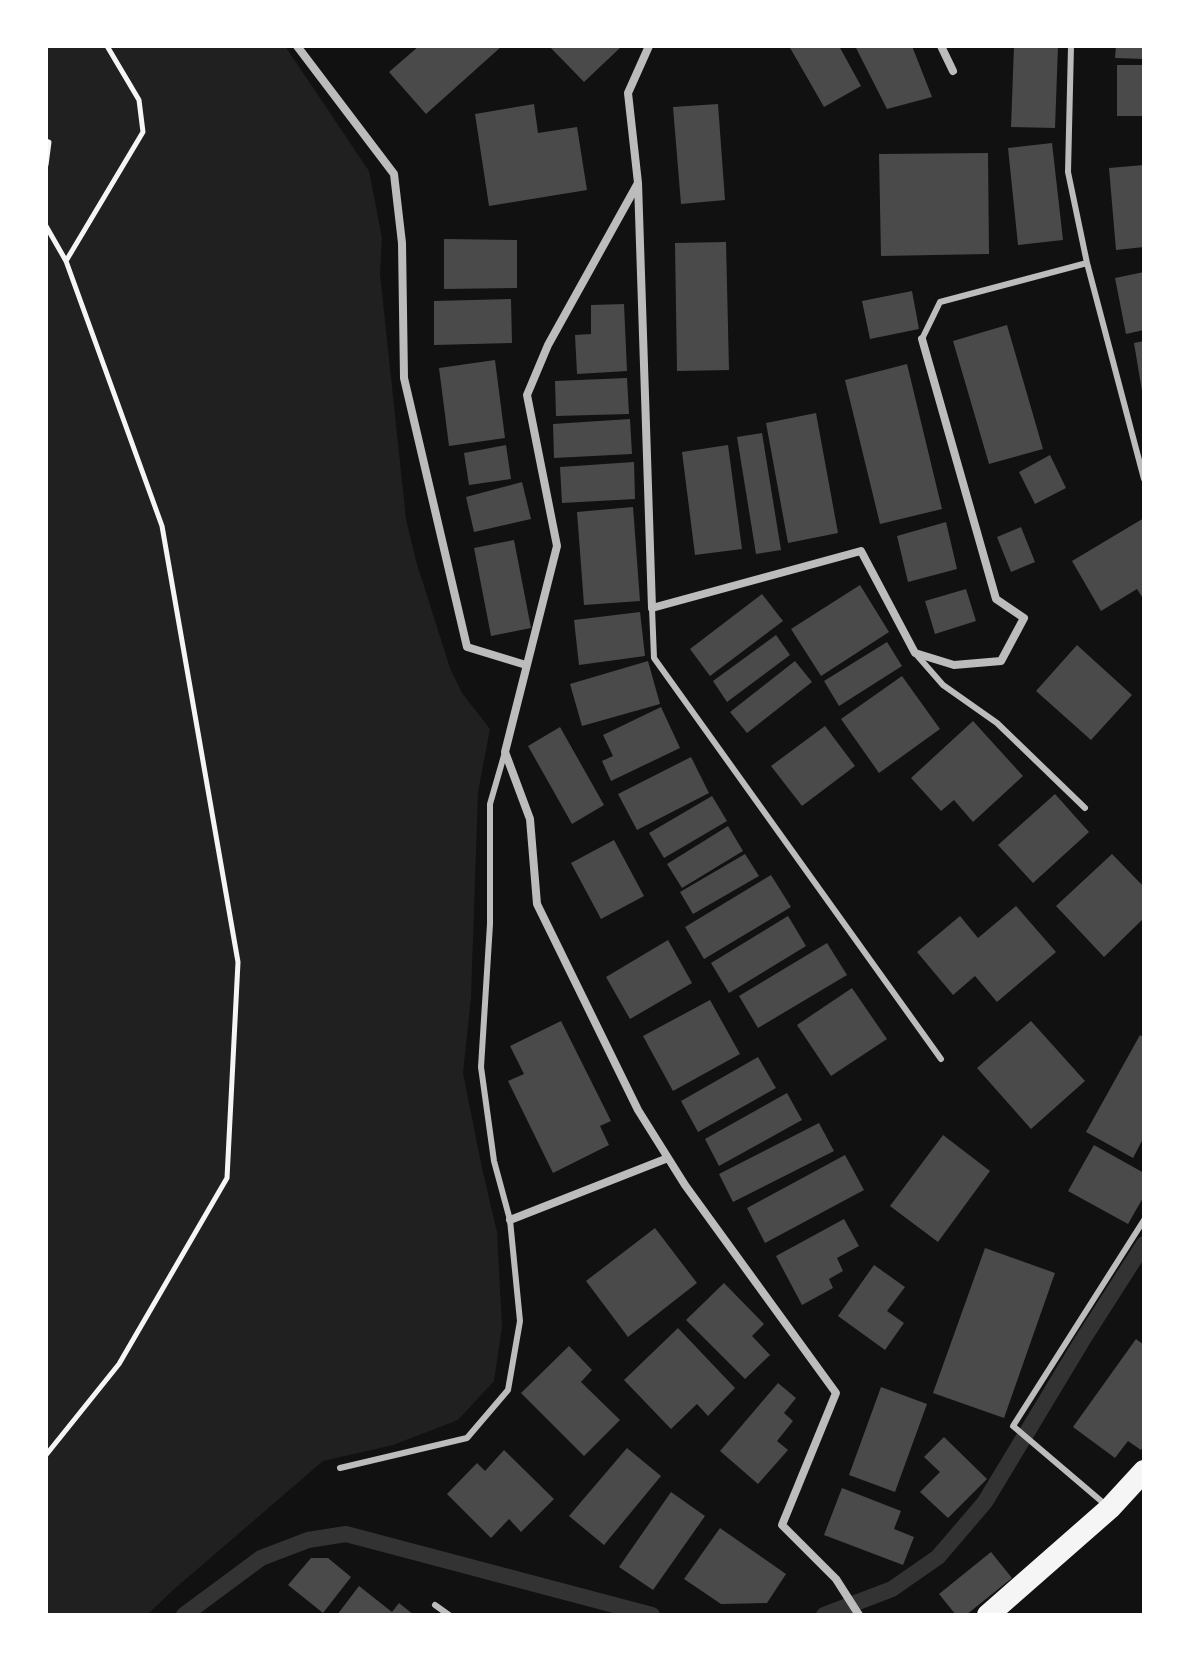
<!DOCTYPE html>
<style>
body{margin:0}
#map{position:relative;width:1190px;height:1661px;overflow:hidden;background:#111;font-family:"DejaVu Sans",sans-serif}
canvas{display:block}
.frame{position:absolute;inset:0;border:48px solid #fff;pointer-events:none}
</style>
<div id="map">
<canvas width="1190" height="1661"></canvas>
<div class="frame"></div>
</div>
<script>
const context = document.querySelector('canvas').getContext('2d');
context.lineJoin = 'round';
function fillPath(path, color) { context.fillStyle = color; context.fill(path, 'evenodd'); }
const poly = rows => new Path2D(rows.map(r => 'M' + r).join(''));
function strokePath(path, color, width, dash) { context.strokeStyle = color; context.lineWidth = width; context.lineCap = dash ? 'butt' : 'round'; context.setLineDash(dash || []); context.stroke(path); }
fillPath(poly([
 [46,46,285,46,369,171,382,238,380,274,406,519,416,561,450,668,462,693,490,729,478,792,471,997,463,1073,482,1168,497,1232,502,1327,494,1381,458,1420,393,1445,323,1461,172,1591,147,1615,46,1615]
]), '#202020');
strokePath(poly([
 [184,1615,261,1558,308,1540,346,1534,652,1615],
 [824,1615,892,1589,938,1557,985,1502,1082,1341,1144,1244]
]), '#333', 16);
fillPath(poly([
 [419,46,502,46,426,114,389,72],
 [549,46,622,46,584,82],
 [789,46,839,46,861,86,824,107],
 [855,46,912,46,932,97,887,109],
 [1014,46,1058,46,1055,128,1011,127],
 [1116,46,1144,46,1144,59,1115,58],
 [1117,65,1144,65,1144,116,1117,116],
 [534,104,538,133,577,127,587,190,489,206,475,114],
 [718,104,725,200,681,204,673,107],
 [1052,143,1063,240,1018,245,1008,148],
 [988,153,989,254,881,256,879,154],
 [1144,165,1144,247,1116,250,1109,168],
 [444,239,517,240,517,288,444,289],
 [726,242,729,370,677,371,675,243],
 [1144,272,1144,330,1126,334,1115,278],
 [912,291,919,329,870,339,862,301],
 [511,299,512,343,434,345,434,301],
 [624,304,627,371,577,374,575,335,591,334,591,305],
 [1007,325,1043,449,989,464,953,341],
 [1144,341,1144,391,1142,391,1134,343],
 [495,360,505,438,449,446,439,368],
 [907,364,942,509,880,524,845,380],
 [627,378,629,414,556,416,555,381],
 [816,413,838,533,788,543,766,423],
 [630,419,632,454,554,458,553,424],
 [762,433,781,550,756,554,737,437],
 [506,445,511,479,469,485,464,453],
 [728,445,742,549,695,555,682,452],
 [1050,455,1066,488,1035,504,1019,472],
 [634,462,635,499,562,503,560,467],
 [522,482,531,519,474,532,466,497],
 [633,507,640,601,584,605,577,512],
 [1144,518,1144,600,1137,589,1101,611,1072,561],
 [946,522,957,569,908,582,897,536],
 [1021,527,1035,562,1011,572,997,537],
 [514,540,531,628,491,636,474,548],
 [860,585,889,632,821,676,791,629],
 [966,589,976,621,935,634,925,601],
 [762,594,783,621,710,676,690,649],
 [640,612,645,656,579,665,574,620],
 [776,635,790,655,727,702,713,681],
 [887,642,902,666,839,706,824,681],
 [1077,645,1132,695,1091,740,1036,691],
 [648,661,660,704,582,726,570,684],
 [795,661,812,682,747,733,730,712],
 [902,676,940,729,879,773,841,719],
 [661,707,680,748,611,781,602,761,613,756,603,735],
 [973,721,1023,776,973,822,954,800,941,811,911,778],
 [825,726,855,766,802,806,771,766],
 [560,727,604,805,572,824,528,746],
 [691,757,709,793,637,830,618,794],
 [1055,794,1089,832,1033,883,998,845],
 [712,796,727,821,664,858,649,833],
 [728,826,743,851,682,888,667,864],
 [614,840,644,896,601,919,571,863],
 [745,854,759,876,693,914,680,892],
 [1112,854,1144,887,1144,918,1104,957,1056,906],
 [771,875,791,907,704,959,685,927],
 [1016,906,1056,952,997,1002,975,976,953,995,917,952,960,916,978,938],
 [788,916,806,946,729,993,711,963],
 [668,940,692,983,630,1019,606,977],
 [827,943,847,975,758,1028,739,996],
 [852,988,887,1039,831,1076,797,1025],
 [710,1000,740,1054,673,1091,643,1036],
 [561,1021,611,1121,600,1126,609,1145,553,1173,508,1081,524,1074,510,1046],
 [1031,1021,1085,1081,1031,1129,977,1068],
 [1140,1035,1144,1038,1144,1137,1133,1158,1086,1132],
 [758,1057,776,1088,698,1132,681,1101],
 [787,1093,802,1120,719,1166,705,1139],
 [819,1123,834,1151,733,1202,719,1174],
 [943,1135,990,1171,938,1242,890,1206],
 [1094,1145,1144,1173,1144,1196,1128,1224,1068,1191],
 [845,1155,864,1190,765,1243,747,1208],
 [844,1219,859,1246,837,1258,843,1271,829,1279,833,1288,802,1305,776,1256],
 [655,1228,697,1283,628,1337,586,1281],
 [985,1248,1055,1273,1004,1418,933,1393],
 [874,1265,905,1287,887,1311,904,1323,885,1350,838,1316],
 [724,1283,764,1324,752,1336,770,1355,745,1379,686,1320],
 [678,1328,735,1388,708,1416,697,1404,671,1429,624,1380],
 [1136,1339,1144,1345,1144,1446,1141,1450,1128,1441,1115,1458,1073,1427],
 [569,1346,592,1370,581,1382,620,1420,584,1456,521,1393],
 [778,1383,796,1398,784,1413,793,1421,777,1441,788,1450,758,1484,720,1451],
 [881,1387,927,1404,895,1492,849,1475],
 [944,1437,987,1479,948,1518,920,1492,940,1472,924,1457],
 [627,1448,661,1476,604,1545,569,1516],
 [504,1450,554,1499,521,1532,509,1519,491,1538,447,1494,477,1463,485,1471],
 [842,1488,901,1511,894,1529,914,1537,903,1565,824,1535],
 [671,1492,705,1516,653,1590,619,1567],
 [720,1528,786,1574,767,1603,721,1604,684,1579],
 [991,1552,1012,1578,966,1615,956,1615,939,1594],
 [311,1558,328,1558,351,1577,323,1613,288,1585],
 [359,1586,392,1612,399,1603,414,1615,337,1615]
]), '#4a4a4a');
strokePath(poly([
 [46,141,49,142,46,165],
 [46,226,66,261,162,526,238,962,227,1178,119,1364,46,1455],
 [66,261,143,132,139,100,107,46]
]), '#f5f5f5', 5);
strokePath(poly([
 [1071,46,1068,172,1087,263,1144,479],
 [922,339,940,302,1087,263],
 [652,608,654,658,941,1059],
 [915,653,943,685,997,723,1085,808],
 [340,1468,467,1438,508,1390,520,1321,510,1220,494,1161,481,1067,490,924,490,804,505,752],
 [1107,1506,1013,1426,1144,1220],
 [435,1605,449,1615]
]), '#bcbcbc', 6);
strokePath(poly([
 [297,46,394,174,402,243,404,378,467,647,526,665],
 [649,46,628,93,638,183,548,345,527,395,557,546,505,752,530,819,537,904,638,1110,685,1185,836,1393,782,1525,836,1579,859,1615],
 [941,46,953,71],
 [638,183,652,608,861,551,915,653,954,665,1001,661,1024,618,996,599,922,339],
 [510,1220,668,1158]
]), '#bcbcbc', 8);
strokePath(poly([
 [988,1615,1110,1508,1144,1471]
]), '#f5f5f5', 22);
</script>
